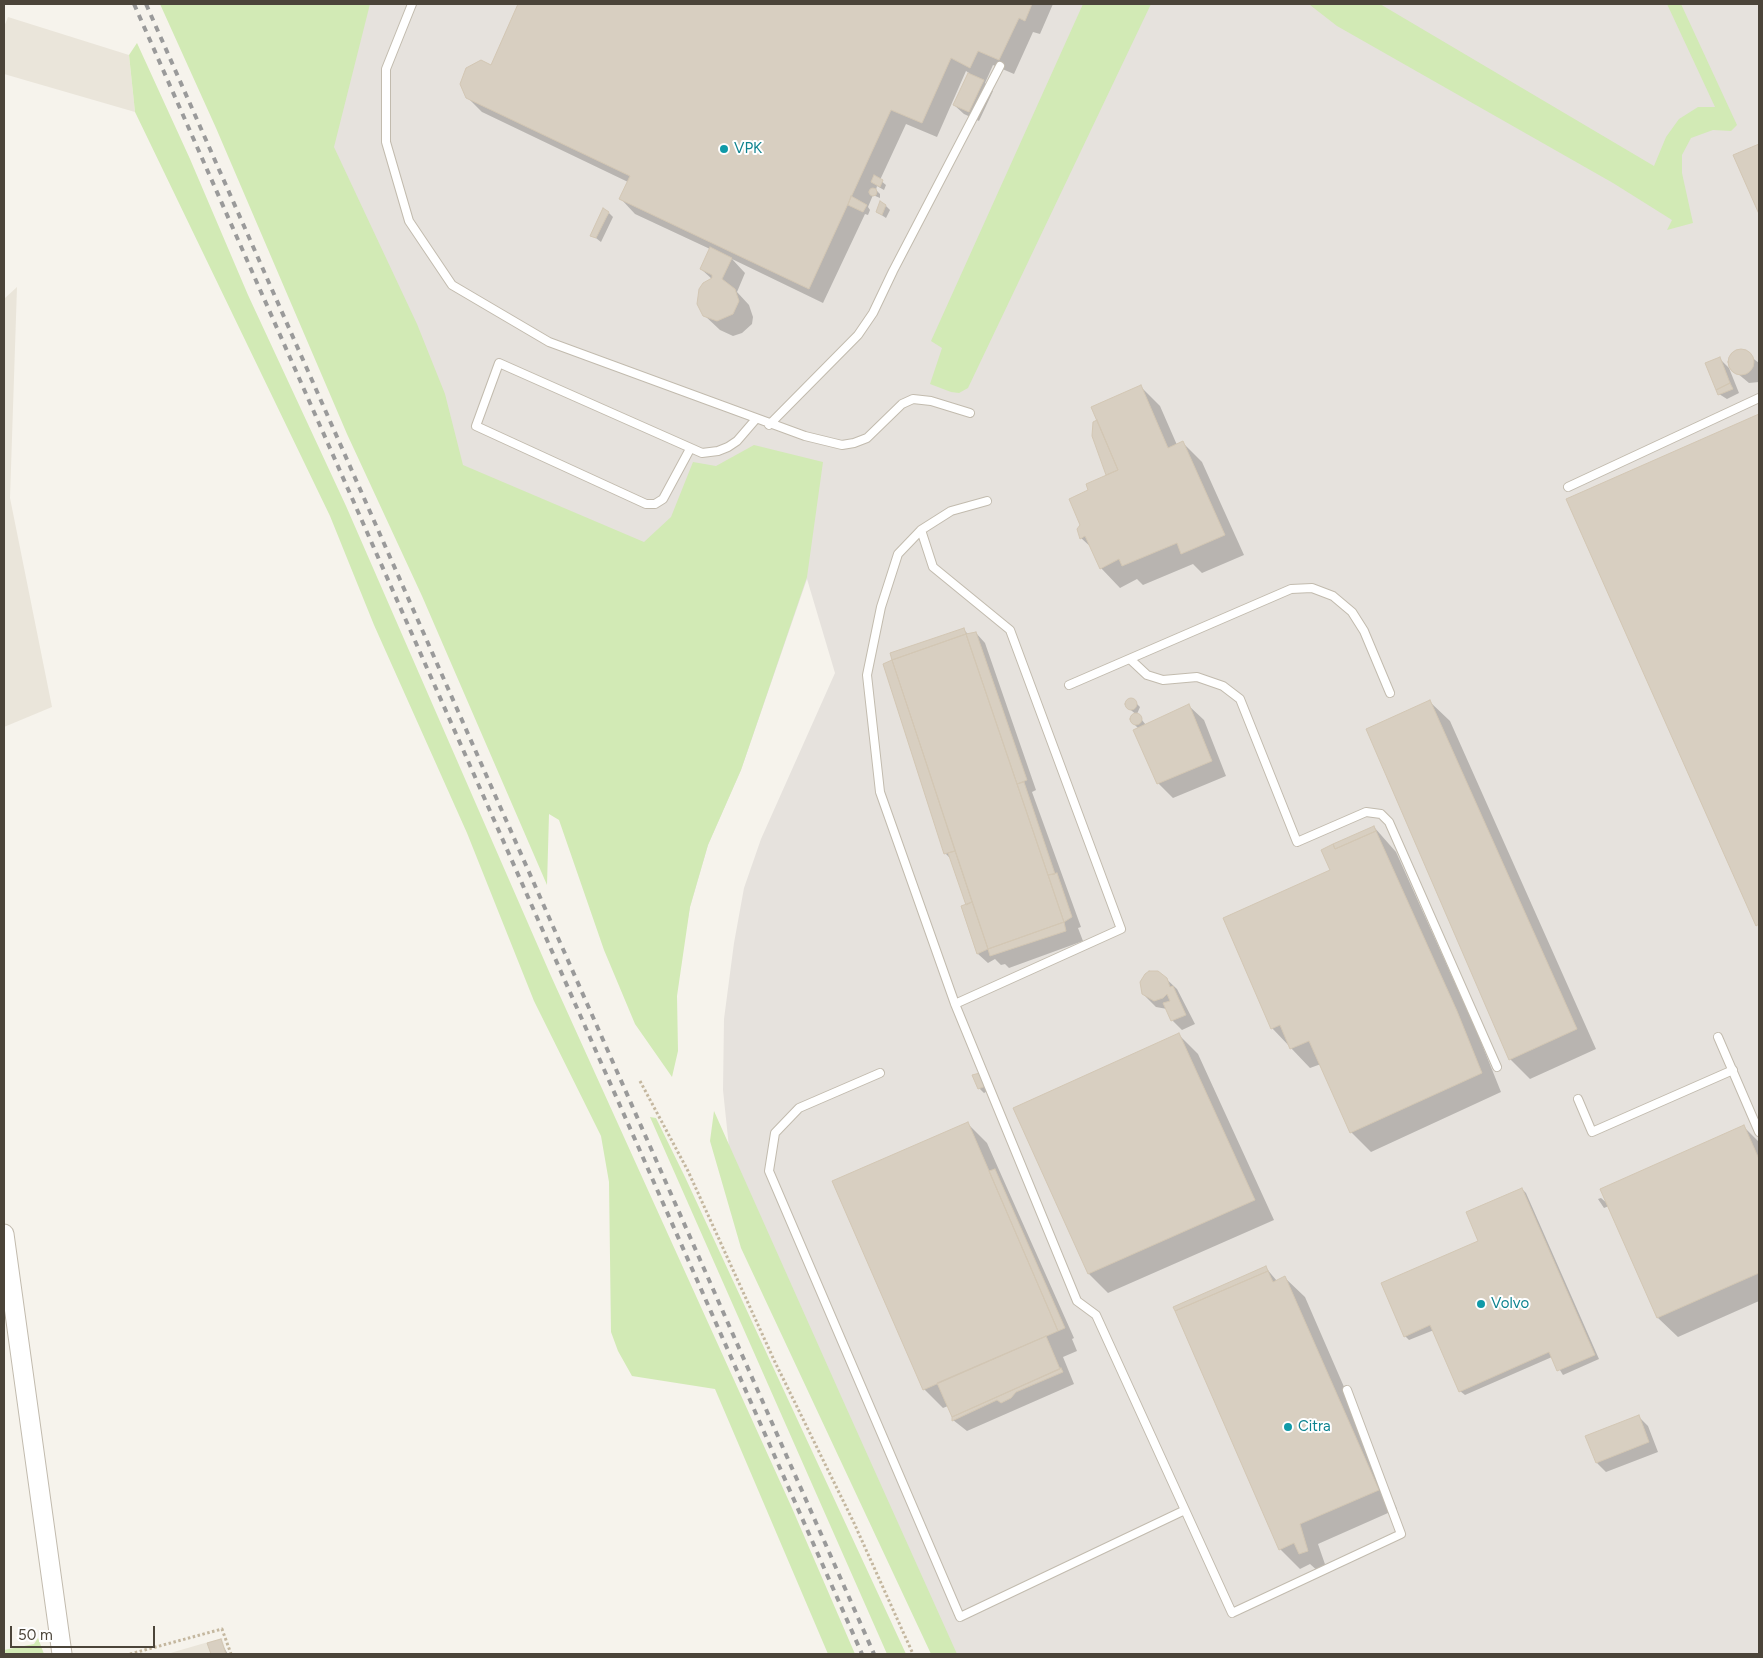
<!DOCTYPE html>
<style>
body{margin:0}
#map{position:relative;width:1763px;height:1658px;overflow:hidden;background:#f6f3ec;font-family:Figtree,sans-serif}
canvas{display:block}
.frame{position:absolute;inset:0;border:5px solid #4b4439;pointer-events:none}
.scale{position:absolute;left:10px;top:1626px;width:145px;height:22px;box-sizing:border-box;border:2px solid #4b4439;border-top:0;padding-left:6px;font-size:15px;line-height:18px;white-space:nowrap;color:#4b4439;-webkit-text-stroke:4px #fff;paint-order:stroke}
</style>
<div id="map">
<canvas width="1763" height="1658"></canvas>
<div class="frame"></div>
<div class="scale">50 m</div>
</div>
<script>
const context = document.querySelector('canvas').getContext('2d');
context.lineJoin = 'round';
function fillPath(path, color) { context.fillStyle = color; context.fill(path, 'evenodd'); }
const poly = rows => new Path2D(rows.map(r => 'M' + r).join(''));
function strokePath(path, color, width, dash) { context.strokeStyle = color; context.lineWidth = width; context.lineCap = dash ? 'butt' : 'round'; context.setLineDash(dash || []); context.stroke(path); }
function drawText(font, color, halo, rows, align = 'center') {
  context.font = font + ' Figtree,sans-serif'; context.lineWidth = 4; context.setLineDash([]); context.textBaseline = 'middle'; context.strokeStyle = halo; context.fillStyle = color; for (const [text, x, y, turn = 0] of rows) {
    context.save(); context.translate(x, y); context.rotate((+turn || 0) * Math.PI / 180); context.textAlign = isNaN(turn) ? turn : align; if (halo) context.strokeText(text, 0, 0); context.fillText(text, 0, 0); context.restore();
  }
}
fillPath(poly([
 [8,17,129,55,135,112,4,74,4,27],
 [17,287,10,498,52,707,4,727,4,299],
 [222,1638,227,1654,167,1654]
]), '#eae5da');
fillPath(poly([
 [232,4,1759,4,1759,1654,941,1654,730,1157,723,1090,724,1019,734,943,744,888,761,839,835,673,807,579,741,770,708,845,690,907,675,989]
]), '#e6e2dd');
fillPath(poly([
 [160,4,370,4,334,147,417,324,445,394,463,465,644,542,671,517,693,462,716,466,754,445,823,462,807,577,741,770,708,845,690,907,677,996,678,1051,672,1077,635,1024,604,950,559,820,549,814,547,885,422,596,347,434,216,128],
 [1083,4,1151,4,968,388,959,393,951,392,930,384,942,348,931,341],
 [1313,4,1380,4,1654,166,1666,137,1679,119,1698,107,1715,107,1667,4,1681,4,1737,125,1731,131,1713,130,1691,138,1682,155,1682,173,1693,223,1667,230,1672,220,1613,183,1337,26,1310,5],
 [137,43,190,159,248,295,346,506,551,976,792,1508,855,1654,828,1654,715,1389,632,1376,618,1351,611,1332,609,1182,601,1136,534,1001,467,833,374,625,330,516,135,112,129,55],
 [714,1111,841,1396,957,1654,931,1654,741,1248,710,1141],
 [650,1117,656,1118,685,1177,906,1654,887,1654],
 [38,1638,44,1654,4,1654,4,1650,34,1644]
]), '#d2eab5');
fillPath(poly([
 [519,4,1053,4,1040,34,1033,32,1014,74,993,65,985,83,993,91,979,121,964,114,954,105,969,73,966,71,937,137,906,124,880,180,886,185,884,190,877,186,876,190,880,194,880,198,873,195,868,207,870,210,868,215,865,214,823,303,732,259,745,273,737,292,749,305,753,317,752,324,742,333,733,336,720,330,704,315,712,279,701,269,710,249,635,214,621,199,628,182,482,112,467,97,491,67],
 [1759,145,1759,211,1735,156],
 [886,206,890,210,886,218,877,212],
 [609,213,613,217,601,242,592,235],
 [1742,350,1759,363,1759,382,1749,383,1731,368,1730,361,1734,353],
 [1720,359,1729,368,1739,393,1727,399,1719,394],
 [1140,386,1160,406,1177,445,1183,443,1202,462,1244,555,1202,573,1193,564,1143,585,1137,579,1120,588,1101,568,1092,548,1081,538,1081,525,1090,490,1108,476,1093,435],
 [1759,416,1759,927,1568,500],
 [963,629,969,635,976,633,985,643,1036,790,1032,792,1081,927,1078,928,1083,941,1009,968,1005,964,1001,965,995,959,988,963,978,954,963,907,967,905,952,860,945,853,885,664],
 [1133,700,1140,707,1137,714,1146,725,1189,706,1204,720,1226,776,1173,798,1158,783,1139,729,1133,723,1131,718,1137,715,1127,707,1126,703],
 [1430,702,1450,721,1596,1049,1530,1079,1510,1059,1368,730],
 [1374,827,1396,852,1477,1032,1501,1092,1371,1152,1351,1132,1321,1064,1310,1068,1272,1028,1332,871],
 [1149,973,1161,974,1177,989,1195,1024,1182,1030,1172,1020,1167,1009,1156,1007,1146,997,1141,990],
 [1179,1035,1198,1054,1274,1220,1108,1293,1089,1274,1015,1109],
 [984,1079,989,1090,984,1093,979,1088],
 [967,1123,987,1143,1074,1338,1072,1339,1077,1351,1063,1357,1074,1384,967,1431,953,1420,948,1406,943,1408,924,1389],
 [1744,1127,1759,1142,1759,1301,1678,1337,1658,1318,1609,1206,1604,1208,1598,1199,1601,1198,1609,1205],
 [1522,1189,1526,1193,1599,1359,1563,1375,1552,1357,1465,1395,1460,1391,1434,1330,1409,1340,1405,1336],
 [1266,1268,1277,1281,1285,1278,1305,1297,1397,1509,1318,1544,1327,1570,1320,1573,1310,1564,1300,1569,1280,1549],
 [1639,1417,1648,1426,1658,1452,1606,1472,1597,1463],
 [220,1641,228,1654,212,1654,209,1644]
]), '#0003');
const building = poly([
 [518,4,1032,4,1025,21,1019,18,999,60,978,51,970,68,951,58,922,123,891,110,809,289,619,199,630,176,466,98,460,84,466,68,481,60,491,65,518,4],
 [968,73,984,80,969,112,953,105,968,73],
 [1759,144,1759,214,1733,155,1759,144],
 [874,175,883,180,880,187,871,182,874,175],
 '869 192a4 4 0 1 1 8 0a4 4 0 1 1-8 0Z',
 [851,196,867,205,863,212,848,205,851,196],
 [880,201,886,205,882,215,876,212,880,201],
 [603,208,609,212,596,238,590,236,603,208],
 [710,247,732,258,722,279,735,289,739,301,733,314,717,321,703,316,697,304,699,289,703,283,712,278,712,275,700,269,710,247],
 '1728 362a13 13 0 1 1 26 0a13 13 0 1 1-26 0Z',
 [1720,357,1730,383,1716,390,1705,363,1720,357],
 [1730,383,1733,389,1718,395,1716,390,1730,383],
 [1141,385,1168,448,1183,441,1225,535,1181,554,1177,543,1122,566,1119,559,1100,569,1085,536,1080,539,1077,529,1080,525,1069,499,1088,490,1086,484,1118,470,1091,407,1141,385],
 [1759,414,1759,924,1756,926,1566,499,1759,414],
 [1097,420,1118,470,1106,475,1092,436,1093,422,1097,420],
 [964,628,966,634,892,660,890,653,964,628],
 [976,632,1027,780,1017,784,966,634,976,632],
 [966,634,1064,922,988,949,892,660,966,634],
 [892,660,924,756,955,851,944,854,883,664,892,660],
 '1125 704a6 6 0 1 1 12 0a6 6 0 1 1-12 0Z',
 [1430,700,1577,1029,1509,1060,1366,729,1430,700],
 [1189,704,1212,761,1157,784,1133,730,1189,704],
 '1130 719a6 6 0 1 1 12 0a6 6 0 1 1-12 0Z',
 [1024,782,1055,874,1048,875,1017,784,1024,782],
 [1374,826,1376,831,1335,849,1333,844,1374,826],
 [1376,831,1457,1011,1482,1073,1350,1133,1309,1041,1290,1049,1280,1025,1271,1029,1223,918,1330,870,1321,850,1333,844,1335,849,1376,831],
 [955,851,972,902,966,905,948,853,955,851],
 [1057,873,1072,917,1064,922,1048,875,1057,873],
 [972,902,988,949,977,954,961,906,972,902],
 [1064,922,1066,931,990,956,988,949,1064,922],
 [1149,971,1158,971,1167,978,1170,987,1173,986,1186,1015,1171,1021,1163,1003,1170,1001,1167,994,1163,998,1154,1001,1142,994,1140,982,1145,974,1149,971],
 [1179,1033,1255,1200,1088,1274,1013,1108,1179,1033],
 [980,1073,986,1086,978,1089,972,1075,980,1073],
 [968,1122,1058,1331,923,1390,832,1181,968,1122],
 [1744,1125,1759,1159,1759,1273,1657,1318,1600,1189,1744,1125],
 [995,1169,1065,1328,1058,1331,989,1171,995,1169],
 [1522,1188,1595,1355,1557,1371,1549,1352,1459,1392,1430,1325,1404,1337,1381,1283,1478,1241,1466,1212,1522,1188],
 [1266,1266,1268,1271,1175,1311,1173,1307,1266,1266],
 [1268,1271,1273,1282,1285,1276,1379,1490,1300,1524,1308,1551,1299,1554,1294,1543,1279,1550,1175,1311,1268,1271],
 [1046,1336,1060,1369,952,1417,937,1383,1046,1336],
 [1061,1368,1063,1372,1016,1392,1011,1398,1001,1403,997,1400,952,1421,952,1417,1061,1368],
 [1639,1415,1649,1442,1596,1463,1585,1436,1639,1415],
 [221,1639,226,1654,211,1654,207,1643,221,1639]
]);
fillPath(building, '#d8cfc1');
strokePath(building, '#d3c7b4', 1);
const service = poly([
 [412,4,386,69,386,142,409,221,452,285,549,342,805,436,842,445,854,443,867,438,902,404,913,399,931,401,970,413],
 [769,425,858,335,873,313,893,271,1000,66],
 [690,449,663,499,655,504,646,504,476,426,499,363,702,453,718,451,728,447,737,441,756,419],
 [1568,487,1759,398],
 [987,501,951,511,921,530,898,554,881,607,867,675,880,792,955,1004,1077,1301,1096,1315,1232,1613,1401,1534,1347,1390],
 [921,530,933,567,1010,630,1121,929,955,1004],
 [1131,660,1147,675,1163,680,1197,677,1223,686,1240,699,1297,842,1366,812,1381,814,1389,822,1497,1067],
 [1069,685,1291,589,1312,588,1333,596,1352,612,1364,631,1390,693],
 [1718,1037,1759,1132],
 [880,1073,799,1108,775,1133,769,1171,960,1617,1185,1510],
 [1578,1099,1592,1132,1733,1070]
]);
const tertiary = poly([
 [4,1234,62,1654]
]);
strokePath(service, '#c2bbae', 10);
strokePath(tertiary, '#c2bbae', 21);
strokePath(poly([
 [640,1081,688,1171,774,1360,854,1523,913,1654],
 [130,1654,222,1629,231,1654]
]), '#c4b79f', 3, [2.5, 2.5]);
strokePath(service, '#fff', 8);
strokePath(tertiary, '#fff', 19);
strokePath(poly([
 [134,4,862,1654],
 [146,4,874,1654]
]), '#9a9a9a', 4, [6, 6]);
for (const [x, y, r, color] of [
 [724,149,5,"#0f9aa8"],
 [1481,1304,5,"#0f9aa8"],
 [1288,1427,5,"#0f9aa8"]
]) { const dot = new Path2D(); dot.arc(x, y, r, 0, 2 * Math.PI); context.fillStyle = color; context.fill(dot); strokePath(dot, '#fff', 2); }
drawText('15px', '#0d838f', '#fff', [
 ["VPK",734,149],
 ["Volvo",1491,1304],
 ["Citra",1298,1427]
], 'left');
</script>
